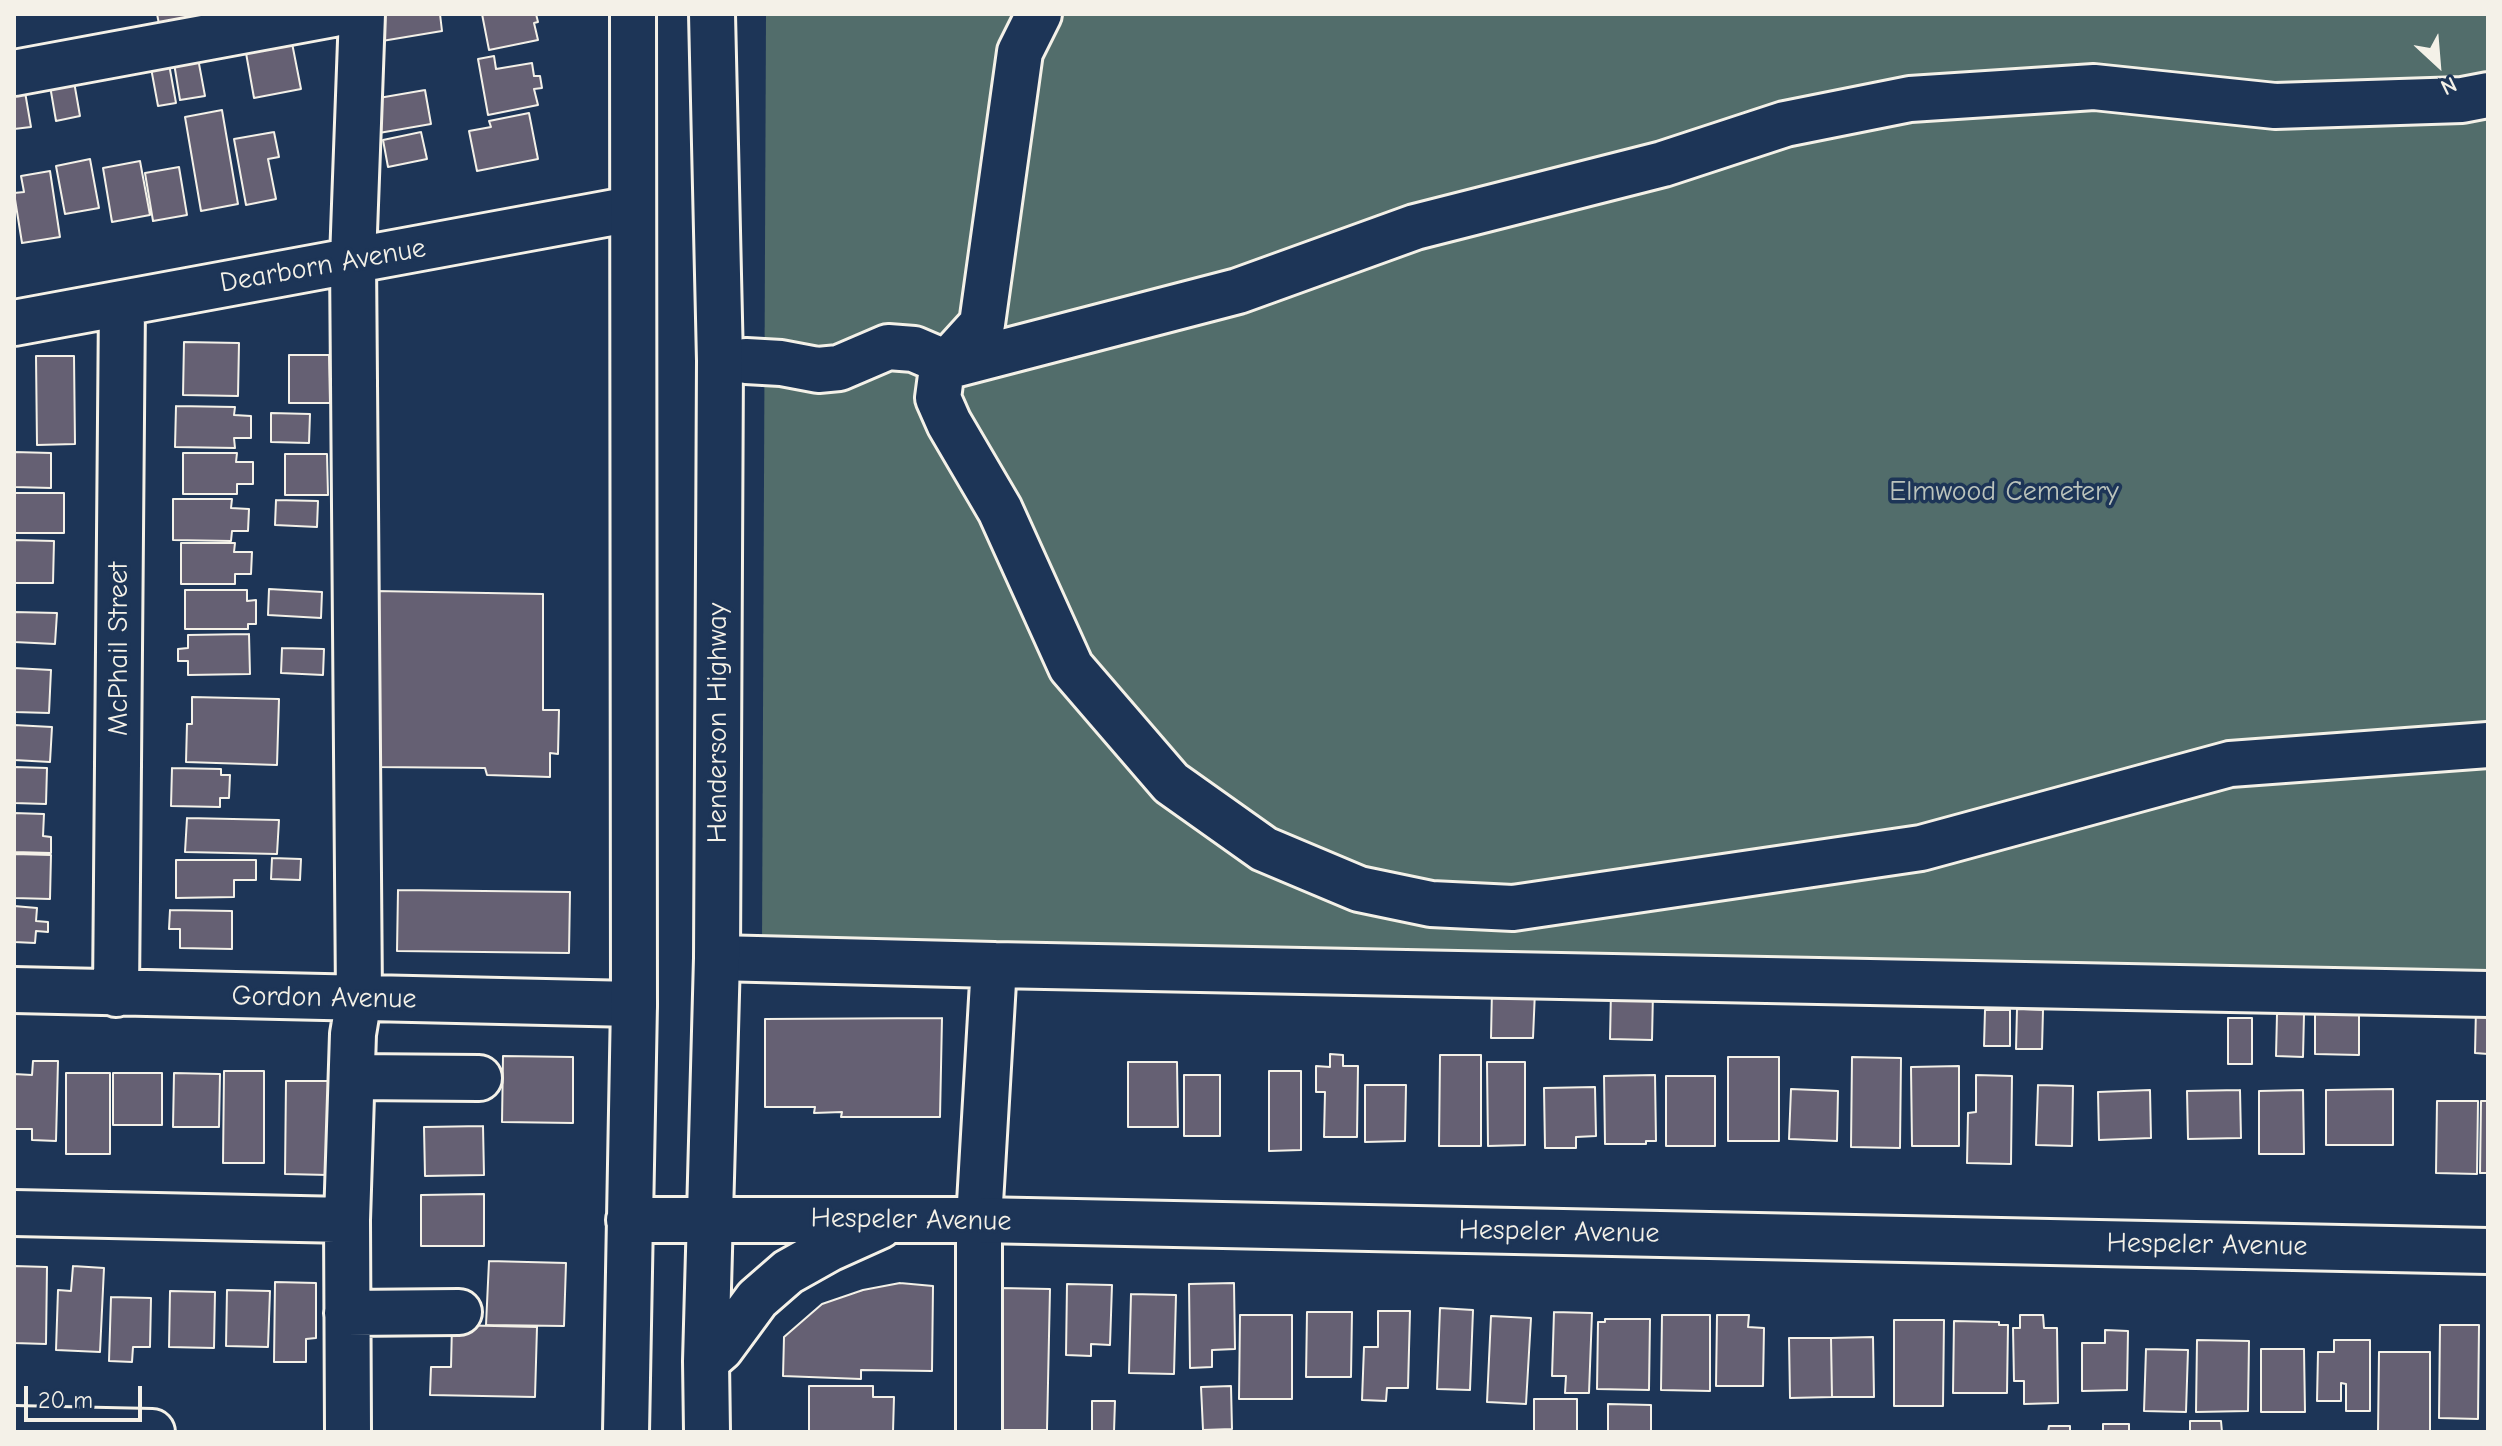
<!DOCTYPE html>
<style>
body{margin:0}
#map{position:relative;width:2502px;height:1446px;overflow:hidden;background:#1d3557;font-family:"Comic Neue",sans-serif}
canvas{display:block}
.frame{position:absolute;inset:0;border:16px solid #f4f1e8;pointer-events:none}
.north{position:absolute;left:2398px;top:24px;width:80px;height:80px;-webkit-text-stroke:6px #1d3557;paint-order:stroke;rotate:154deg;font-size:22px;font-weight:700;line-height:32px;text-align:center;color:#f4f1e8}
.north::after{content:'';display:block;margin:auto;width:28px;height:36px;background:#f4f1e8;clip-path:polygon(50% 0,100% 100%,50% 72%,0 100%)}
.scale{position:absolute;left:24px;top:1386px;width:118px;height:36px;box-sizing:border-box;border:4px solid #f4f1e8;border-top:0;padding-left:10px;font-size:24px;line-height:28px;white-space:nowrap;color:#f4f1e8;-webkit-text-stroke:6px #1d3557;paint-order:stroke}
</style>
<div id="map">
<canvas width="2502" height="1446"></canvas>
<div class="frame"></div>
<div class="north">N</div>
<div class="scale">20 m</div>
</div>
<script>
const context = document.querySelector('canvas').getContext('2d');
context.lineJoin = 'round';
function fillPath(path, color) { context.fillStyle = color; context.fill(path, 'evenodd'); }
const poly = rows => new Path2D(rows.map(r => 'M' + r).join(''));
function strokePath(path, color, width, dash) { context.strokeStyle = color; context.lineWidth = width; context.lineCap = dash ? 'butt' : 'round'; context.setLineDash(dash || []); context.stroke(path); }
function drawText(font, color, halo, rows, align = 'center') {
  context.font = font + ' "Comic Neue",sans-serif'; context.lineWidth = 7; context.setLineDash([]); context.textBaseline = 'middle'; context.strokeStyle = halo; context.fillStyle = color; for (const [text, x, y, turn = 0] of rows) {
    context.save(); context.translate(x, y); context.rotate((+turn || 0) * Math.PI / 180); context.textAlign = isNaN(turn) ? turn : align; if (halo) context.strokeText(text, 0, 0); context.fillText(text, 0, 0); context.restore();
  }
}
fillPath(poly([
 [766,14,2488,14,2488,980,762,946]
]), '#526d6b');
const building = poly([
 [157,14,187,14,188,19,159,24,157,14],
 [382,14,440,14,442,31,382,41,382,14],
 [482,14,536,14,538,22,534,23,538,40,489,50,482,14],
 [292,43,301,89,254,98,246,53,292,43],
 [197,53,205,96,180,100,173,57,197,53],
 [494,56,496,69,532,63,534,76,540,76,542,88,534,89,538,105,488,115,478,59,494,56],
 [169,64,176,103,158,106,151,68,169,64],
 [73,76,80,116,56,121,49,80,73,76],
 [24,86,31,127,14,129,14,88,24,86],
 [425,90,431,124,379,133,373,99,425,90],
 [222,110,238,204,201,211,185,117,222,110],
 [529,113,538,159,477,171,469,131,491,127,489,121,529,113],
 [274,132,279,157,268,159,276,199,246,205,234,139,274,132],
 [421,132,427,159,388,167,383,140,421,132],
 [90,159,99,208,65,214,56,166,90,159],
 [140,161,150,215,112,222,103,168,140,161],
 [179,167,187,215,153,221,145,173,179,167],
 [50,171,60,237,22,243,14,193,24,192,21,176,50,171],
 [184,342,239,343,238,396,183,395,184,342],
 [289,355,329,355,330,403,289,403,289,355],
 [36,356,74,356,75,444,37,445,36,356],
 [176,406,235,407,234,415,251,416,251,438,234,438,235,448,175,447,176,406],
 [271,413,310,414,309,443,271,442,271,413],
 [14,452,51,453,51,488,14,487,14,452],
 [183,453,237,453,236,462,253,462,253,484,237,484,237,494,183,494,183,453],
 [285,454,327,454,328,495,285,495,285,454],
 [14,493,64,493,64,533,14,533,14,493],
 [173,499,232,499,231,508,249,509,248,531,232,531,231,541,173,540,173,499],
 [276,500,318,501,317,527,275,525,276,500],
 [14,540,54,541,53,583,14,583,14,540],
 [181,543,235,543,234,552,252,552,251,574,235,574,235,584,181,584,181,543],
 [269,589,322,592,321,618,268,615,269,589],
 [185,590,247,590,247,601,256,600,256,624,248,624,248,629,185,629,185,590],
 [375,591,543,594,543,710,559,710,558,754,550,753,550,777,487,775,485,768,375,767,375,591],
 [14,612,57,613,55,644,14,642,14,612],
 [249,634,250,674,188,675,188,661,178,661,178,649,188,648,188,635,249,634],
 [282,648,324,649,323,675,281,673,282,648],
 [14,668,51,670,49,713,14,712,14,668],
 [192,697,279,699,277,765,186,762,187,724,192,724,192,697],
 [14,725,52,727,50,762,14,760,14,725],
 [14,767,47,768,46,804,14,803,14,767],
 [172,768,221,769,221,775,230,775,229,798,220,798,220,807,171,806,172,768],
 [14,813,44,814,43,836,51,837,51,853,14,852,14,813],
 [187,818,279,820,277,854,185,852,187,818],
 [14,854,51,855,50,899,14,898,14,854],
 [272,858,301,859,300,880,271,879,272,858],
 [176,860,256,860,256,880,234,880,234,897,176,898,176,860],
 [398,890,570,892,569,953,397,951,398,890],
 [14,906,37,908,36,921,48,922,48,932,36,931,35,943,14,942,14,906],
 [170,910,232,911,232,949,180,948,180,929,169,929,170,910],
 [1492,989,1535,991,1533,1038,1491,1038,1492,989],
 [1611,991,1653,992,1652,1040,1610,1039,1611,991],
 [2315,1008,2359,1009,2359,1055,2315,1054,2315,1008],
 [2476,1008,2488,1009,2488,1054,2475,1053,2476,1008],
 [2017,1009,2043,1010,2042,1049,2016,1049,2017,1009],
 [1985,1010,2010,1010,2010,1046,1984,1046,1985,1010],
 [2277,1014,2304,1014,2303,1057,2276,1056,2277,1014],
 [942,1018,940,1117,841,1117,842,1112,814,1113,815,1107,765,1107,765,1019,942,1018],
 [2228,1018,2252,1018,2252,1064,2228,1064,2228,1018],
 [1330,1054,1343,1055,1343,1066,1358,1066,1357,1137,1324,1137,1325,1092,1316,1092,1316,1066,1330,1067,1330,1054],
 [1440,1055,1481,1055,1481,1146,1439,1146,1440,1055],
 [503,1056,573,1057,573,1123,502,1122,503,1056],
 [1728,1057,1779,1057,1779,1141,1728,1141,1728,1057],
 [1852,1057,1901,1058,1900,1148,1851,1147,1852,1057],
 [33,1061,58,1061,56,1141,32,1140,32,1129,14,1129,14,1074,32,1075,33,1061],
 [1128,1062,1177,1062,1178,1127,1128,1127,1128,1062],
 [1487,1062,1525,1062,1525,1145,1488,1146,1487,1062],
 [1959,1066,1959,1146,1912,1146,1911,1067,1959,1066],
 [224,1071,264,1071,264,1163,223,1163,224,1071],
 [1269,1071,1301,1071,1301,1150,1269,1151,1269,1071],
 [66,1073,110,1073,110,1154,66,1154,66,1073],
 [113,1073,162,1073,162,1125,113,1125,113,1073],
 [174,1073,220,1074,219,1127,173,1127,174,1073],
 [1184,1075,1220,1075,1220,1136,1184,1136,1184,1075],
 [1655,1075,1656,1141,1646,1141,1646,1144,1605,1144,1604,1076,1655,1075],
 [1976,1075,2012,1076,2011,1164,1967,1163,1968,1113,1976,1112,1976,1075],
 [1666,1076,1715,1076,1715,1146,1666,1146,1666,1076],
 [286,1081,329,1081,328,1175,285,1174,286,1081],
 [1365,1085,1406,1085,1405,1141,1365,1142,1365,1085],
 [2038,1085,2073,1086,2072,1146,2036,1145,2038,1085],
 [1595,1087,1596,1136,1576,1137,1576,1148,1545,1148,1544,1088,1595,1087],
 [1791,1089,1838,1091,1837,1141,1789,1139,1791,1089],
 [2393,1089,2393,1145,2326,1145,2326,1090,2393,1089],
 [2150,1090,2151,1138,2099,1140,2098,1092,2150,1090],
 [2240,1090,2241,1138,2188,1139,2187,1091,2240,1090],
 [2303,1090,2304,1154,2259,1154,2259,1091,2303,1090],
 [2437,1101,2478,1101,2477,1174,2436,1173,2437,1101],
 [2481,1101,2488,1101,2488,1173,2480,1173,2481,1101],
 [483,1126,484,1175,425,1176,424,1127,483,1126],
 [484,1194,484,1246,421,1246,421,1195,484,1194],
 [489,1261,566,1263,564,1326,486,1325,489,1261],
 [14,1266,47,1267,46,1344,14,1343,14,1266],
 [73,1266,104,1268,100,1352,56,1350,58,1290,71,1291,73,1266],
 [275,1282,316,1283,316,1338,306,1339,306,1362,274,1362,275,1282],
 [900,1283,933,1286,932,1371,861,1370,861,1379,783,1376,784,1337,822,1304,863,1290,900,1283],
 [1234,1283,1235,1349,1212,1350,1212,1367,1190,1368,1189,1284,1234,1283],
 [1067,1284,1112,1285,1110,1345,1091,1344,1091,1356,1066,1355,1067,1284],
 [1001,1288,1050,1289,1047,1430,999,1430,1001,1288],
 [227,1290,270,1291,268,1347,226,1346,227,1290],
 [170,1291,215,1292,214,1348,169,1347,170,1291],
 [1131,1294,1176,1295,1174,1374,1129,1373,1131,1294],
 [111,1297,151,1298,150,1347,133,1347,132,1362,109,1361,111,1297],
 [1440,1308,1473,1310,1470,1390,1437,1389,1440,1308],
 [1378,1311,1410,1311,1408,1388,1387,1388,1386,1401,1362,1400,1364,1347,1378,1347,1378,1311],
 [1307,1312,1352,1312,1351,1377,1306,1377,1307,1312],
 [1554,1312,1592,1313,1589,1393,1565,1393,1566,1376,1552,1376,1554,1312],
 [1240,1315,1292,1315,1292,1399,1239,1399,1240,1315],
 [1662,1315,1710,1315,1710,1391,1661,1390,1662,1315],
 [1717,1315,1749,1315,1748,1327,1764,1328,1763,1386,1716,1386,1717,1315],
 [2020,1315,2043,1315,2044,1328,2057,1328,2058,1403,2024,1404,2024,1381,2014,1381,2013,1328,2020,1328,2020,1315],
 [1491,1316,1531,1318,1526,1404,1487,1402,1491,1316],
 [1605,1319,1650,1319,1649,1390,1597,1389,1598,1322,1605,1322,1605,1319],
 [1894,1320,1944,1320,1943,1406,1894,1406,1894,1320],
 [1954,1321,1999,1322,1999,1325,2008,1325,2007,1393,1953,1393,1954,1321],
 [452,1325,537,1327,535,1397,430,1395,431,1367,451,1367,452,1325],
 [2440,1325,2479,1325,2478,1419,2439,1418,2440,1325],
 [2105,1330,2128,1331,2127,1390,2082,1391,2082,1343,2105,1343,2105,1330],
 [1873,1337,1874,1397,1832,1397,1831,1338,1873,1337],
 [1789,1338,1831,1338,1832,1397,1790,1398,1789,1338],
 [2197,1340,2249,1341,2248,1411,2196,1412,2197,1340],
 [2334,1340,2370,1340,2370,1411,2346,1411,2346,1384,2341,1383,2341,1401,2317,1401,2318,1352,2334,1352,2334,1340],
 [2146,1349,2188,1350,2186,1412,2144,1411,2146,1349],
 [2261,1349,2304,1349,2305,1412,2261,1412,2261,1349],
 [2379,1352,2430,1352,2430,1432,2378,1432,2379,1352],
 [809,1386,873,1386,873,1397,894,1397,893,1432,809,1432,809,1386],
 [1231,1386,1232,1429,1203,1430,1201,1387,1231,1386],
 [1534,1399,1577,1399,1577,1432,1534,1432,1534,1399],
 [1092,1401,1115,1401,1114,1432,1092,1432,1092,1401],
 [1608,1404,1651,1405,1651,1432,1608,1432,1608,1404],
 [2190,1421,2221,1421,2222,1432,2190,1432,2190,1421],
 [2103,1424,2129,1424,2129,1432,2103,1432,2103,1424],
 [2049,1426,2070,1426,2070,1432,2048,1432,2049,1426]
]);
fillPath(building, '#656073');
strokePath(building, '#f4f1e8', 2);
const minor = poly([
 [1039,14,1020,52,982,324,942,368,938,398,949,423,1000,510,1071,667,1171,783,1264,849,1359,889,1431,904,1513,908,1921,848,2230,764,2488,745],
 [14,73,333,14],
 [14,323,632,209],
 [746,361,781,363,818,370,839,368,888,347,914,349,935,358,942,368],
 [942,368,1238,291,1415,227,1663,164,1785,124,1910,99,2094,87,2275,106,2462,100,2488,95],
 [717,958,994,965,2488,994],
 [14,990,634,1004],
 [116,994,122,304],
 [352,1077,479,1078],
 [14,1213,347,1220],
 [347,1313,459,1312],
 [14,1429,152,1432],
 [348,1432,347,1220,353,1034,359,998,353,259,362,14],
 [979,1432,979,1220,994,965]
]);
const major = poly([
 [629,1220,979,1220,2488,1251],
 [706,1361,721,1348,757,1299,788,1272,829,1249,880,1226],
 [626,1432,634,1004,633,14],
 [707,1432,706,1361,717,958,720,361,712,14]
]);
strokePath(minor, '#f4f1e8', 50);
strokePath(major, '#f4f1e8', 50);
strokePath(minor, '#1d3557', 44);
strokePath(major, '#1d3557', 44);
drawText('28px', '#f4f1e8', '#1d3557', [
 ["Dearborn Avenue",323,266,-10],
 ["McPhail Street",119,649,-90],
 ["Henderson Highway",718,723,-90],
 ["Gordon Avenue",324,998,1],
 ["Hespeler Avenue",911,1220,1],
 ["Hespeler Avenue",1559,1232,1],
 ["Hespeler Avenue",2207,1245,1]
]);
drawText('28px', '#bbc3bc', '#1d3557', [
 ["Elmwood Cemetery",2004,492]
]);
</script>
